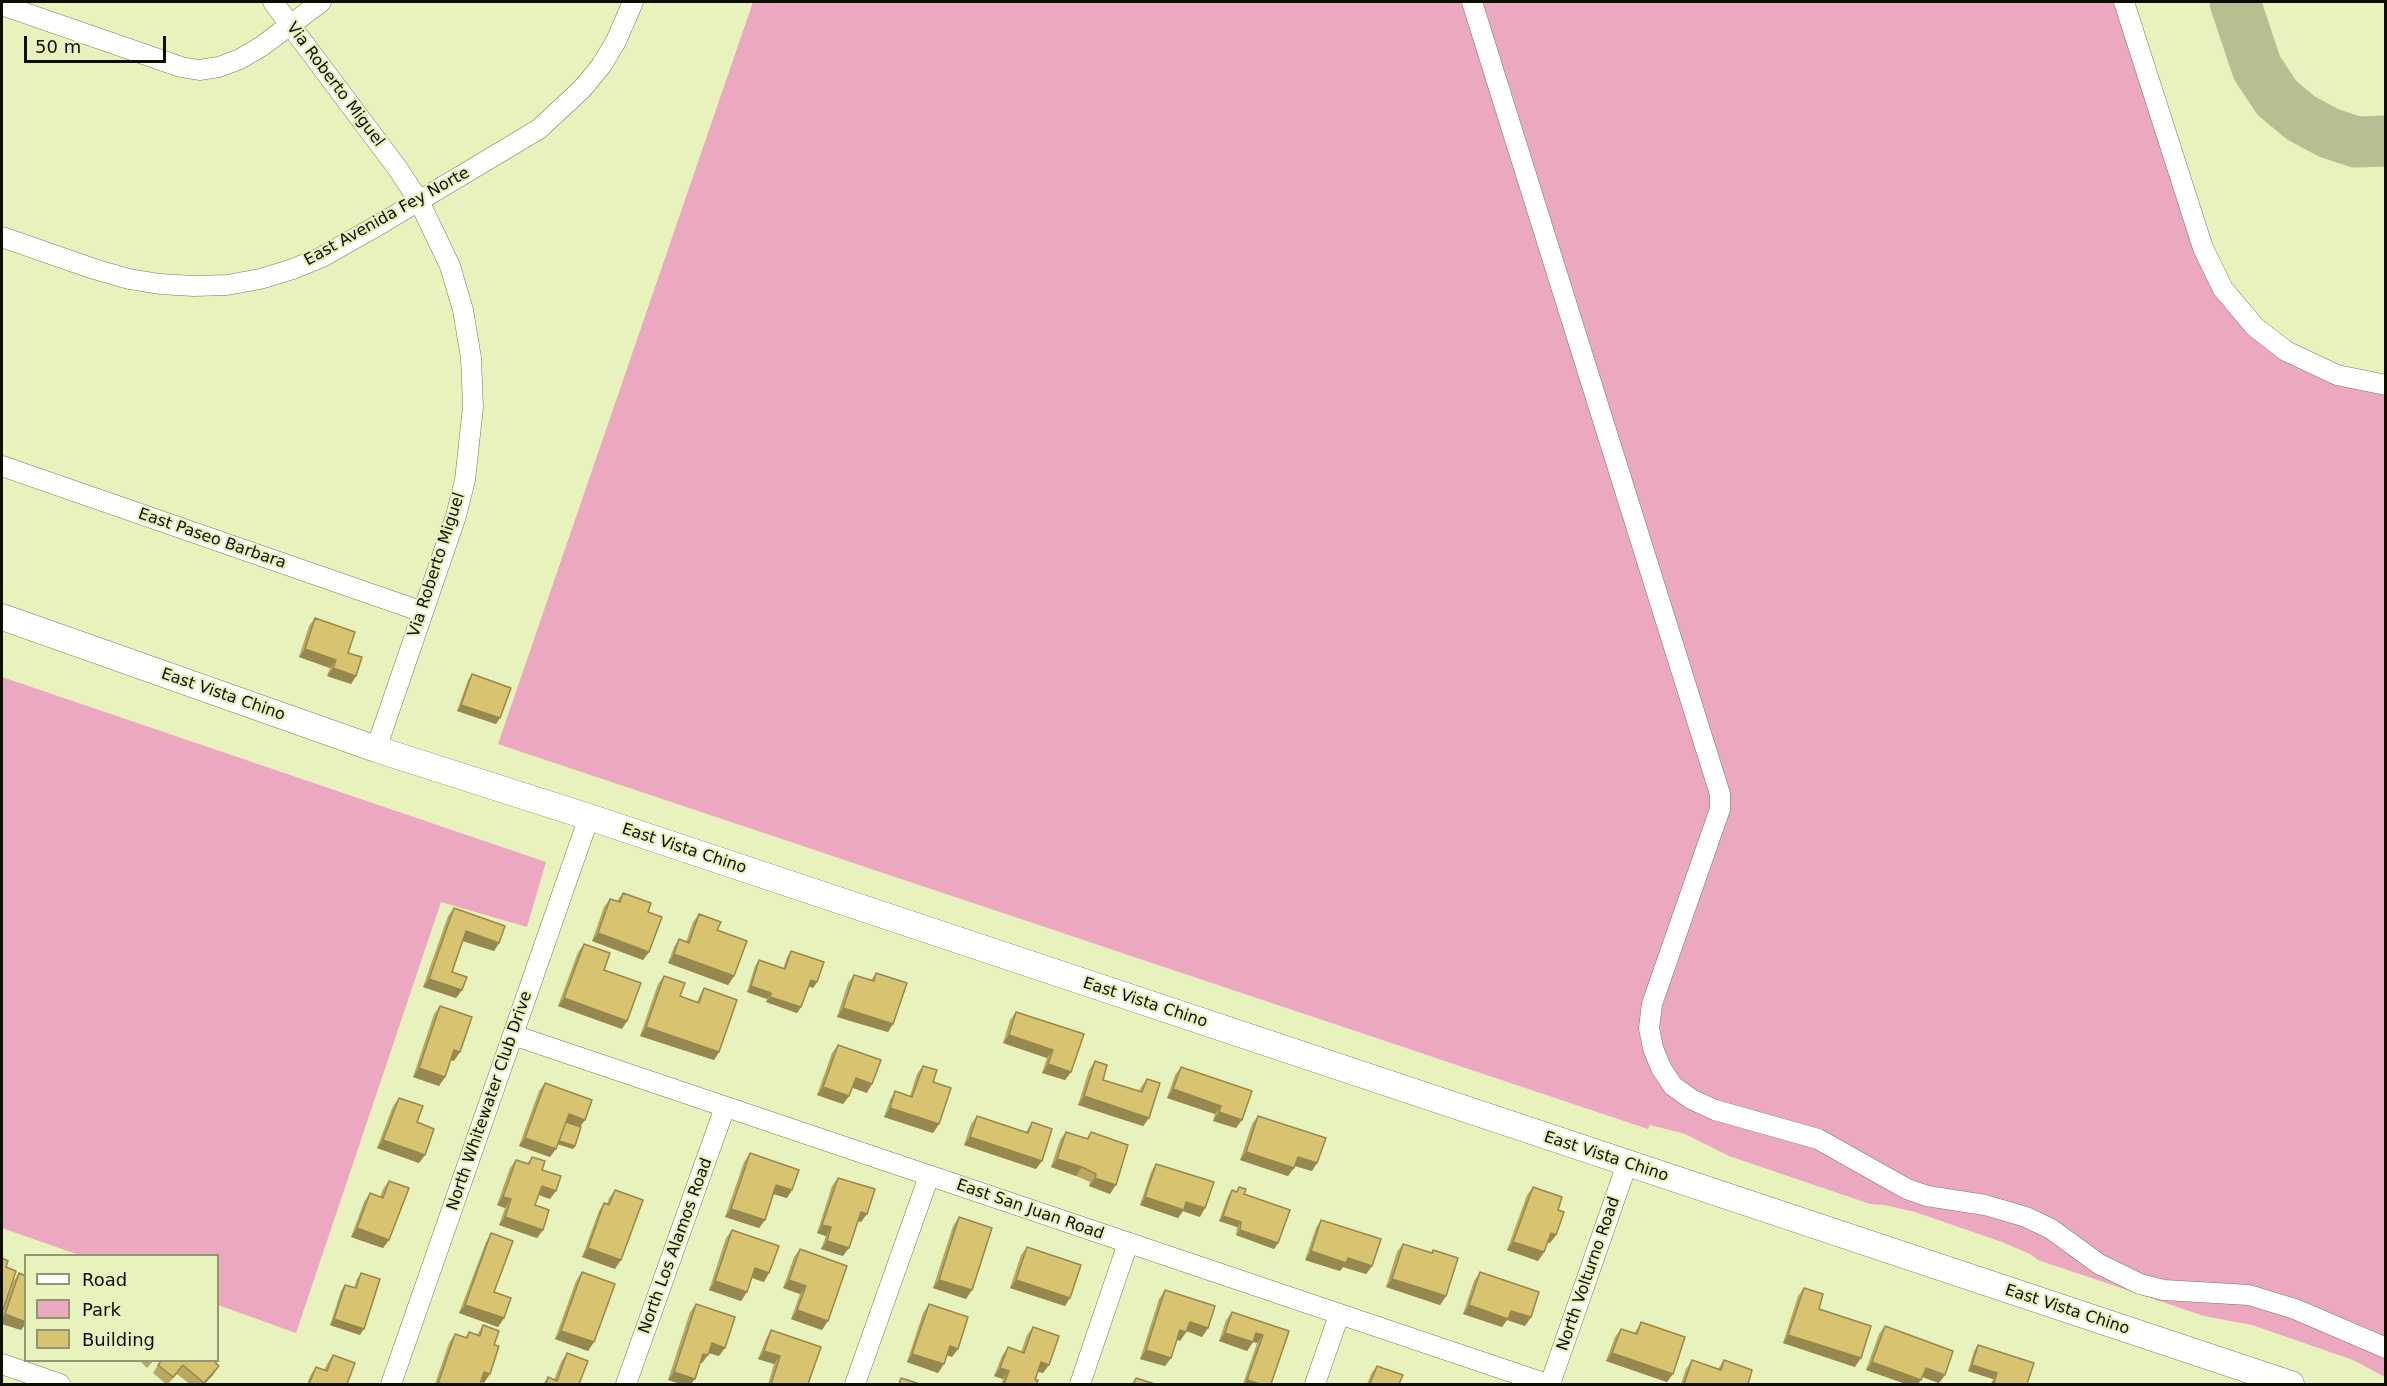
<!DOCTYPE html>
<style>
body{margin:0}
#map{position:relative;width:2387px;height:1386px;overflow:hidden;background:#e8f2bd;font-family:"DejaVu Sans",sans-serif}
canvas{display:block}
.frame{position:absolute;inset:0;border:3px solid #0c0e00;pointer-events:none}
.legend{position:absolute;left:24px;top:1254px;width:195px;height:108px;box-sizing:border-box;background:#e8f2bd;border:2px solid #909771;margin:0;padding:8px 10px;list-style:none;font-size:18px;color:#0c0e00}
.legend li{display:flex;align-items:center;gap:12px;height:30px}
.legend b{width:30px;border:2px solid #909771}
.scale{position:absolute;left:24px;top:36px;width:142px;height:27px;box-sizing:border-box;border:3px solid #0c0e00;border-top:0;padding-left:8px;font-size:18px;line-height:21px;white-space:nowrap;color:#0c0e00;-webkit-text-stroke:4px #e8f2bd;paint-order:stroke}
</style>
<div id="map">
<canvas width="2387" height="1386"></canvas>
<div class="frame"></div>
<ul class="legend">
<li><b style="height:8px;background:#fff"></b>Road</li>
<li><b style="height:16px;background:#eda8c1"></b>Park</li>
<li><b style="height:16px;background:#d7c370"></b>Building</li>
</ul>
<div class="scale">50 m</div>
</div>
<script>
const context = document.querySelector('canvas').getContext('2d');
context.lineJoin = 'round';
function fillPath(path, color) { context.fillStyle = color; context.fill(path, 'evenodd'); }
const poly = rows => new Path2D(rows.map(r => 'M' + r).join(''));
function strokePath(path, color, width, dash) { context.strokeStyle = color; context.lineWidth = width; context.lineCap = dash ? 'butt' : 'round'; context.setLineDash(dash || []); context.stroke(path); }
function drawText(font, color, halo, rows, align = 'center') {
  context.font = font + ' "DejaVu Sans",sans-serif'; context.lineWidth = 4.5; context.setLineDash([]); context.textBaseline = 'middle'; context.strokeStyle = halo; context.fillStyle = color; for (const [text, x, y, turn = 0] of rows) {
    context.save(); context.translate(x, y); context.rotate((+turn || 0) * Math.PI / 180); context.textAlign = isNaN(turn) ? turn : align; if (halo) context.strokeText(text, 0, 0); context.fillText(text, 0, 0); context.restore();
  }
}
fillPath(poly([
 [753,2,2116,2,2192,242,2215,288,2246,327,2267,346,2286,358,2306,369,2338,382,2385,391,2385,1340,2298,1303,2255,1290,2157,1281,2139,1276,2118,1267,2097,1255,2051,1220,2032,1211,1989,1197,1925,1187,1906,1181,1827,1134,1789,1121,1728,1109,1690,1088,1675,1075,1666,1063,1657,1034,1658,1016,1729,800,1714,791,1712,812,1645,1002,1642,1014,1643,1047,1654,1072,1662,1085,1673,1095,1701,1112,1732,1124,1800,1141,1826,1150,1877,1181,1906,1195,1930,1202,1977,1211,2025,1225,2049,1236,2090,1268,2140,1289,2175,1298,2201,1297,2247,1302,2285,1313,2385,1355,2385,1377,2353,1360,2252,1325,2204,1316,2038,1260,2030,1254,2002,1242,1915,1212,1885,1205,1870,1204,1729,1156,1685,1134,1650,1125,1648,1129,498,744],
 [2,677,546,862,527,927,441,902,296,1333,218,1305,218,1256,79,1255,2,1228]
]), '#eda8c1');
strokePath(poly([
 [2235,2,2257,68,2277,98,2301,118,2329,133,2356,142,2386,141]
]), '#b6be92', 51);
const minor = poly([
 [273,2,398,169,419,201,450,266,463,310,471,358,473,407,465,480,456,516,376,749],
 [1472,2,1720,794,1720,809,1652,1004,1649,1028,1653,1048,1661,1068,1673,1086,1691,1099,1715,1110,1818,1139,1907,1189,1927,1196,1985,1205,2026,1217,2051,1229,2099,1264,2140,1284,2164,1290,2249,1295,2295,1309,2386,1348],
 [2124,2,2203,248,2223,289,2255,327,2286,351,2337,375,2386,385],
 [2,5,181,67,199,70,219,67,240,59,262,46,321,2],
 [2,237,94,269,129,279,160,284,194,286,227,285,260,279,293,269,322,257,382,223,539,129,582,89,601,66,616,41,633,2],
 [2,466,423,612],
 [513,1035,1547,1384],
 [2,1364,60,1384],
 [391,1384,589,817],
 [626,1384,725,1107],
 [855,1384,929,1176],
 [1080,1384,1128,1243],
 [1315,1384,1339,1315],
 [1550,1384,1627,1164]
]);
const major = poly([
 [2,617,376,749,589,817,2291,1384]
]);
strokePath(minor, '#767d4d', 21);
strokePath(major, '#767d4d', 27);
strokePath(minor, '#fff', 20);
strokePath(major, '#fff', 26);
fillPath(poly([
 [315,618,356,676,351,684,327,676,330,668,299,657,309,626],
 [472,674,496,724,457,711,468,680],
 [623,893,648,912,649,952,643,960,592,941,604,907,610,899,617,901],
 [454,908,499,943,494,951,462,941,452,972,462,990,456,998,423,987,448,916],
 [699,914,717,930,734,976,728,985,668,963,674,947,679,939,686,942,693,922],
 [584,944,604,970,622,1029,558,1006,578,952],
 [791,951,817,982,813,988,809,986,801,1007,797,1013,766,1002,767,999,747,992,755,966,759,960,783,969,787,957],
 [876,973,893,1024,888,1032,837,1017,848,983,854,975,871,980],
 [664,976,680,996,697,1002,699,997,704,988,719,1052,714,1060,640,1036,658,984],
 [440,1006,454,1061,451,1060,439,1086,413,1077,434,1014],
 [1016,1012,1084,1034,1071,1072,1065,1080,1042,1073,1047,1058,1003,1043,1010,1020],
 [838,1045,867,1093,852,1087,849,1096,843,1104,817,1095,832,1053],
 [1095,1061,1103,1080,1139,1091,1141,1087,1147,1079,1149,1118,1143,1126,1078,1105,1089,1070],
 [923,1066,939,1124,933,1133,884,1117,890,1100,895,1091,910,1096,917,1074],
 [1181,1067,1252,1091,1236,1128,1213,1121,1215,1114,1167,1098,1175,1075],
 [545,1083,585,1120,580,1126,573,1149,558,1144,550,1157,519,1146,539,1091],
 [399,1098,417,1122,419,1163,377,1148,393,1106],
 [977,1116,1026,1132,1032,1122,1036,1169,964,1145,971,1124],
 [1258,1116,1312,1171,1295,1166,1288,1176,1240,1160,1252,1124],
 [1066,1132,1087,1138,1091,1132,1110,1194,1089,1186,1090,1182,1076,1176,1051,1167,1060,1140],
 [750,1153,792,1190,787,1198,773,1194,765,1220,759,1228,725,1217,744,1162],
 [532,1157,542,1170,550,1199,539,1195,535,1205,543,1230,537,1238,499,1225,505,1208,497,1205,510,1168,516,1160,527,1164],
 [1156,1164,1200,1217,1183,1211,1178,1218,1140,1205,1151,1172],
 [838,1178,861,1222,858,1221,843,1256,821,1249,826,1236,817,1233,832,1186],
 [389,1181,389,1240,383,1248,351,1237,364,1202,370,1193,380,1197,383,1189],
 [1239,1187,1278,1243,1274,1249,1236,1235,1237,1227,1219,1221,1228,1196,1232,1190,1236,1192],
 [1533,1187,1558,1210,1556,1235,1550,1243,1547,1242,1544,1252,1538,1261,1507,1250,1527,1195],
 [615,1190,615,1269,582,1257,599,1211,604,1203,607,1204,609,1198],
 [959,1217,966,1299,933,1288,953,1226],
 [1321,1220,1372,1266,1366,1274,1343,1267,1340,1271,1305,1260,1316,1228],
 [732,1230,764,1282,752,1278,741,1301,709,1290,726,1238],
 [491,1233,494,1292,504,1318,498,1327,459,1313,486,1242],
 [1403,1244,1431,1253,1433,1250,1446,1296,1440,1305,1386,1287,1397,1252],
 [1027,1247,1065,1306,1010,1288,1021,1255],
 [800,1249,822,1330,791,1319,800,1294,783,1288,794,1257],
 [582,1272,588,1351,555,1339,576,1281],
 [1480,1272,1531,1317,1525,1326,1507,1320,1502,1327,1463,1314,1474,1281],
 [19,1273,26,1276,26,1323,21,1330,2,1324,2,1315,13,1282],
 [361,1273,360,1335,330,1325,341,1291,345,1285,354,1288,357,1279],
 [1804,1288,1819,1309,1855,1367,1783,1343,1798,1296],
 [1165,1290,1208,1328,1202,1337,1187,1331,1180,1341,1177,1339,1171,1358,1165,1366,1140,1359,1159,1299],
 [696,1304,719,1356,708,1353,702,1363,700,1363,691,1384,681,1384,668,1380,690,1312],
 [929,1304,952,1357,947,1355,938,1373,907,1362,923,1313],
 [1232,1312,1289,1331,1271,1384,1243,1384,1257,1343,1253,1342,1247,1351,1219,1341,1226,1320],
 [1641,1322,1667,1382,1606,1361,1615,1337,1621,1329,1634,1334],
 [483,1325,494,1345,484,1383,481,1381,480,1384,435,1384,449,1343,455,1334,465,1338,469,1332,477,1335],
 [1885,1326,1939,1383,1922,1377,1918,1384,1906,1384,1866,1370,1879,1334],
 [1033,1327,1043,1373,1038,1372,1035,1380,1037,1384,1001,1384,1003,1379,994,1376,1002,1356,1008,1347,1021,1352,1027,1335],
 [771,1330,808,1384,768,1384,774,1364,758,1359,766,1339],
 [1978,1345,2027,1384,1991,1384,1993,1379,1968,1371,1974,1351],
 [567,1353,579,1384,543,1384,548,1377,554,1380,561,1362],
 [333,1355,347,1384,307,1384,310,1376,316,1367,324,1370,327,1364],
 [139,1360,154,1360,147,1368],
 [213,1360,213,1375,204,1384,190,1384,177,1374,168,1384,166,1384,153,1373,158,1365],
 [1692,1360,1718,1369,1724,1360,1748,1384,1681,1384,1686,1369],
 [1377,1366,1399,1384,1361,1384,1362,1383,1367,1384,1371,1374]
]), '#b9a860');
fillPath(poly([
 [305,649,336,660,330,668,299,657],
 [333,668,356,676,351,684,327,676],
 [461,705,500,718,496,724,457,711],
 [466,931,499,943,494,951,460,940],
 [598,933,649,952,643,960,592,941],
 [674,954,734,976,728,985,668,963],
 [429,979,462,990,456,998,423,987],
 [811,980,817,982,813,988,807,986],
 [751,986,771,993,767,999,747,992],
 [770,997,801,1007,797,1013,766,1002],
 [564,998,627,1021,622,1029,558,1006],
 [843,1008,893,1024,888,1032,837,1017],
 [646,1027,719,1052,714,1060,640,1036],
 [1009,1035,1053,1050,1047,1058,1003,1043],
 [454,1050,460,1052,454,1061,448,1059],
 [1048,1064,1071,1072,1065,1080,1042,1073],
 [419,1068,445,1077,439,1086,413,1077],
 [856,1078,872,1084,867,1093,850,1087],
 [823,1087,849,1096,843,1104,817,1095],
 [1173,1089,1221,1106,1215,1114,1167,1098],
 [1084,1096,1149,1118,1143,1126,1078,1105],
 [890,1108,939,1124,933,1133,884,1117],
 [1219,1112,1242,1120,1236,1128,1213,1121],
 [569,1114,585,1120,579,1128,563,1122],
 [970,1137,1042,1161,1036,1169,964,1145],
 [525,1138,556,1149,550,1157,519,1146],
 [383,1140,425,1155,419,1163,377,1148],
 [559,1141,575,1146,573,1149,557,1144],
 [1246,1152,1294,1168,1288,1176,1240,1160],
 [1298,1157,1317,1163,1312,1171,1292,1165],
 [1057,1159,1082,1167,1076,1176,1051,1167],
 [1095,1178,1116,1185,1110,1194,1089,1186],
 [776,1185,792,1190,787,1198,770,1193],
 [542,1186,556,1191,550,1199,536,1194],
 [503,1197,511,1199,505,1208,497,1205],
 [1145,1197,1186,1202,1205,1208,1200,1217,1183,1211,1178,1218,1140,1205],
 [731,1209,765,1220,759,1228,725,1217],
 [861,1212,867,1214,861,1222,855,1220],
 [1223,1216,1241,1222,1237,1227,1219,1221],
 [505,1217,543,1230,537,1238,499,1225],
 [822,1225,831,1227,826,1236,817,1233],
 [357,1228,389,1240,383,1248,351,1237],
 [1240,1230,1278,1243,1274,1249,1236,1235],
 [1551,1233,1556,1235,1550,1243,1545,1241],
 [827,1241,849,1248,843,1256,821,1249],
 [1513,1242,1544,1252,1538,1261,1507,1250],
 [588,1248,621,1260,615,1269,582,1257],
 [1311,1251,1348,1258,1372,1266,1366,1274,1343,1267,1340,1271,1305,1260],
 [755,1268,769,1273,764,1282,750,1277],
 [1392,1279,1446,1296,1440,1305,1386,1287],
 [789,1280,806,1286,800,1294,783,1288],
 [939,1280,972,1290,966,1299,933,1288],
 [1016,1280,1070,1298,1065,1306,1010,1288],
 [715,1281,747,1292,741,1301,709,1290],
 [465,1305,504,1318,498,1327,459,1313],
 [1469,1305,1511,1311,1531,1317,1525,1326,1507,1320,1502,1327,1463,1314],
 [797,1310,828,1321,822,1330,791,1319],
 [5,1314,26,1322,26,1323,21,1330,2,1324,2,1318],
 [334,1319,364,1329,360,1335,330,1325],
 [1190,1322,1208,1328,1202,1337,1184,1330],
 [1180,1330,1186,1332,1180,1341,1174,1338],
 [561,1331,594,1342,588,1351,555,1339],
 [1225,1333,1253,1342,1247,1351,1219,1341],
 [1256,1333,1263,1335,1257,1343,1251,1341],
 [1788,1335,1861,1358,1855,1367,1783,1343],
 [712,1343,725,1348,719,1356,706,1352],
 [950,1346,958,1349,952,1357,944,1354],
 [1146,1350,1171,1358,1165,1366,1140,1359],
 [764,1351,780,1356,774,1364,758,1359],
 [1612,1353,1673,1374,1667,1382,1606,1361],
 [703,1354,708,1355,702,1363,697,1362],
 [912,1354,944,1364,938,1373,907,1362],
 [1041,1362,1049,1365,1043,1373,1036,1371],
 [1872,1362,1921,1380,1918,1384,1906,1384,1866,1370],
 [1972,1365,1997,1373,1993,1379,1968,1371],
 [219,1366,213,1375,204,1384,203,1384],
 [1000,1368,1009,1371,1003,1379,994,1376],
 [1926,1368,1945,1375,1939,1383,1920,1376],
 [484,1372,490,1374,484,1383,478,1381],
 [674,1372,695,1379,691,1384,681,1384,668,1380],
 [1247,1380,1260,1384,1245,1384]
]), '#96884e');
const building = poly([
 [315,618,355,632,348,653,362,657,356,676,333,668,336,660,305,649,315,618],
 [472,674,511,688,500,718,461,705,472,674],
 [623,893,651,903,648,912,662,917,649,952,598,933,610,899,620,902,623,893],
 [454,908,505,926,499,943,466,931,452,972,467,977,462,990,429,979,454,908],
 [699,914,721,922,717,930,747,941,734,976,674,954,679,939,689,943,699,914],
 [584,944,610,953,604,970,641,983,627,1021,564,998,584,944],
 [791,951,824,962,817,982,811,980,801,1007,770,997,771,993,751,986,759,960,785,969,791,951],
 [876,973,907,983,893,1024,843,1008,854,975,874,981,876,973],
 [664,976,685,983,680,996,699,1003,704,988,737,1000,719,1052,646,1027,664,976],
 [440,1006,472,1017,460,1052,454,1050,445,1077,419,1068,440,1006],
 [1016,1012,1084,1034,1071,1072,1048,1064,1053,1050,1009,1035,1016,1012],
 [838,1045,881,1060,872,1084,856,1078,849,1096,823,1087,838,1045],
 [1095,1061,1107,1065,1103,1080,1142,1092,1147,1079,1160,1083,1149,1118,1084,1096,1095,1061],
 [923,1066,937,1070,933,1082,951,1088,939,1124,890,1108,895,1091,912,1097,923,1066],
 [1181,1067,1252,1091,1242,1120,1219,1112,1221,1106,1173,1089,1181,1067],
 [545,1083,592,1100,585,1120,569,1114,556,1149,525,1138,545,1083],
 [399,1098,423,1106,417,1122,434,1129,425,1155,383,1140,399,1098],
 [977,1116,1028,1133,1032,1122,1052,1129,1042,1161,970,1137,977,1116],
 [1258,1116,1326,1138,1317,1163,1298,1157,1294,1168,1246,1152,1258,1116],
 [566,1122,581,1127,575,1146,559,1141,566,1122],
 [1066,1132,1088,1139,1091,1132,1128,1145,1116,1185,1095,1178,1096,1174,1082,1167,1057,1159,1066,1132],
 [750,1153,799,1170,792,1190,776,1185,765,1220,731,1209,750,1153],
 [532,1157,545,1161,542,1170,561,1176,556,1191,542,1186,535,1205,549,1210,543,1230,505,1217,511,1199,503,1197,516,1160,529,1164,532,1157],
 [1156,1164,1214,1182,1205,1208,1186,1202,1184,1210,1145,1197,1156,1164],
 [838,1178,875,1189,867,1214,861,1212,849,1248,827,1241,831,1227,822,1225,838,1178],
 [389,1181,409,1188,389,1240,357,1228,370,1193,383,1198,389,1181],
 [1239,1187,1246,1189,1244,1194,1290,1210,1278,1243,1240,1230,1241,1222,1223,1216,1232,1190,1237,1192,1239,1187],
 [1533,1187,1562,1197,1558,1210,1564,1212,1556,1235,1551,1233,1544,1252,1513,1242,1533,1187],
 [615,1190,643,1200,621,1260,588,1248,604,1203,609,1205,615,1190],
 [959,1217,992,1228,972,1290,939,1280,959,1217],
 [1321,1220,1381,1239,1372,1266,1348,1258,1346,1263,1311,1251,1321,1220],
 [732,1230,779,1246,769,1273,755,1268,747,1292,715,1281,732,1230],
 [491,1233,513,1241,494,1292,511,1298,504,1318,465,1305,491,1233],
 [1403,1244,1432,1253,1433,1250,1458,1258,1446,1296,1392,1279,1403,1244],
 [1027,1247,1081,1265,1070,1298,1016,1280,1027,1247],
 [800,1249,847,1266,828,1321,797,1310,806,1286,789,1280,800,1249],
 [2,1258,8,1261,6,1267,16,1271,3,1310,2,1309,2,1258],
 [582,1272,615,1284,594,1342,561,1331,582,1272],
 [1480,1272,1539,1292,1531,1317,1511,1311,1508,1319,1469,1305,1480,1272],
 [19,1273,26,1276,26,1322,5,1314,19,1273],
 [361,1273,380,1279,364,1329,334,1319,345,1285,356,1288,361,1273],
 [1804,1288,1823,1294,1819,1309,1871,1326,1861,1358,1788,1335,1804,1288],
 [1165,1290,1215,1306,1208,1328,1190,1322,1186,1332,1180,1330,1171,1358,1146,1350,1165,1290],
 [696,1304,735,1317,725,1348,712,1343,708,1355,703,1354,695,1379,674,1372,696,1304],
 [929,1304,968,1317,958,1349,950,1346,944,1364,912,1354,929,1304],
 [1232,1312,1289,1331,1271,1384,1260,1384,1247,1380,1263,1335,1256,1333,1253,1342,1225,1333,1232,1312],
 [1641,1322,1685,1337,1673,1374,1612,1353,1621,1329,1637,1334,1641,1322],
 [483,1325,499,1331,494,1345,499,1346,490,1374,484,1372,480,1384,438,1384,455,1334,467,1338,469,1332,480,1336,483,1325],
 [1885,1326,1953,1351,1945,1375,1926,1368,1921,1380,1872,1362,1885,1326],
 [1033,1327,1059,1336,1049,1365,1041,1362,1035,1380,1038,1380,1037,1384,1004,1384,1009,1371,1000,1368,1008,1347,1024,1353,1033,1327],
 [771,1330,821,1347,808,1384,771,1384,780,1356,764,1351,771,1330],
 [1978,1345,2034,1363,2027,1384,1997,1384,1994,1383,1997,1373,1972,1365,1978,1345],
 [567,1353,588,1361,579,1384,546,1384,548,1377,557,1381,567,1353],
 [333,1355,355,1363,347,1384,309,1384,316,1367,327,1371,333,1355],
 [162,1360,213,1360,219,1366,204,1383,183,1365,173,1377,158,1365,162,1360],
 [1692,1360,1721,1370,1724,1360,1752,1370,1748,1384,1684,1384,1692,1360],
 [1377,1366,1403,1375,1399,1384,1370,1384,1377,1366],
 [901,1378,920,1384,899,1384,901,1378],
 [1136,1378,1155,1384,1133,1384,1136,1378]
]);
fillPath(building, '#d7c370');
strokePath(building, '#96884e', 1.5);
drawText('16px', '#0c0e00', '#e8f2bd', [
 ["Via Roberto Miguel",335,85,53],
 ["East Avenida Fey Norte",387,217,-29],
 ["East Paseo Barbara",212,539,19],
 ["Via Roberto Miguel",437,565,-72],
 ["East Vista Chino",223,695,19],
 ["East Vista Chino",684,849,18],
 ["East Vista Chino",1145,1003,18],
 ["North Whitewater Club Drive",490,1101,-71],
 ["East Vista Chino",1606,1157,18],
 ["East San Juan Road",1030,1210,19],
 ["North Los Alamos Road",676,1246,-70],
 ["North Volturno Road",1589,1274,-71],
 ["East Vista Chino",2067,1310,18]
]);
</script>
